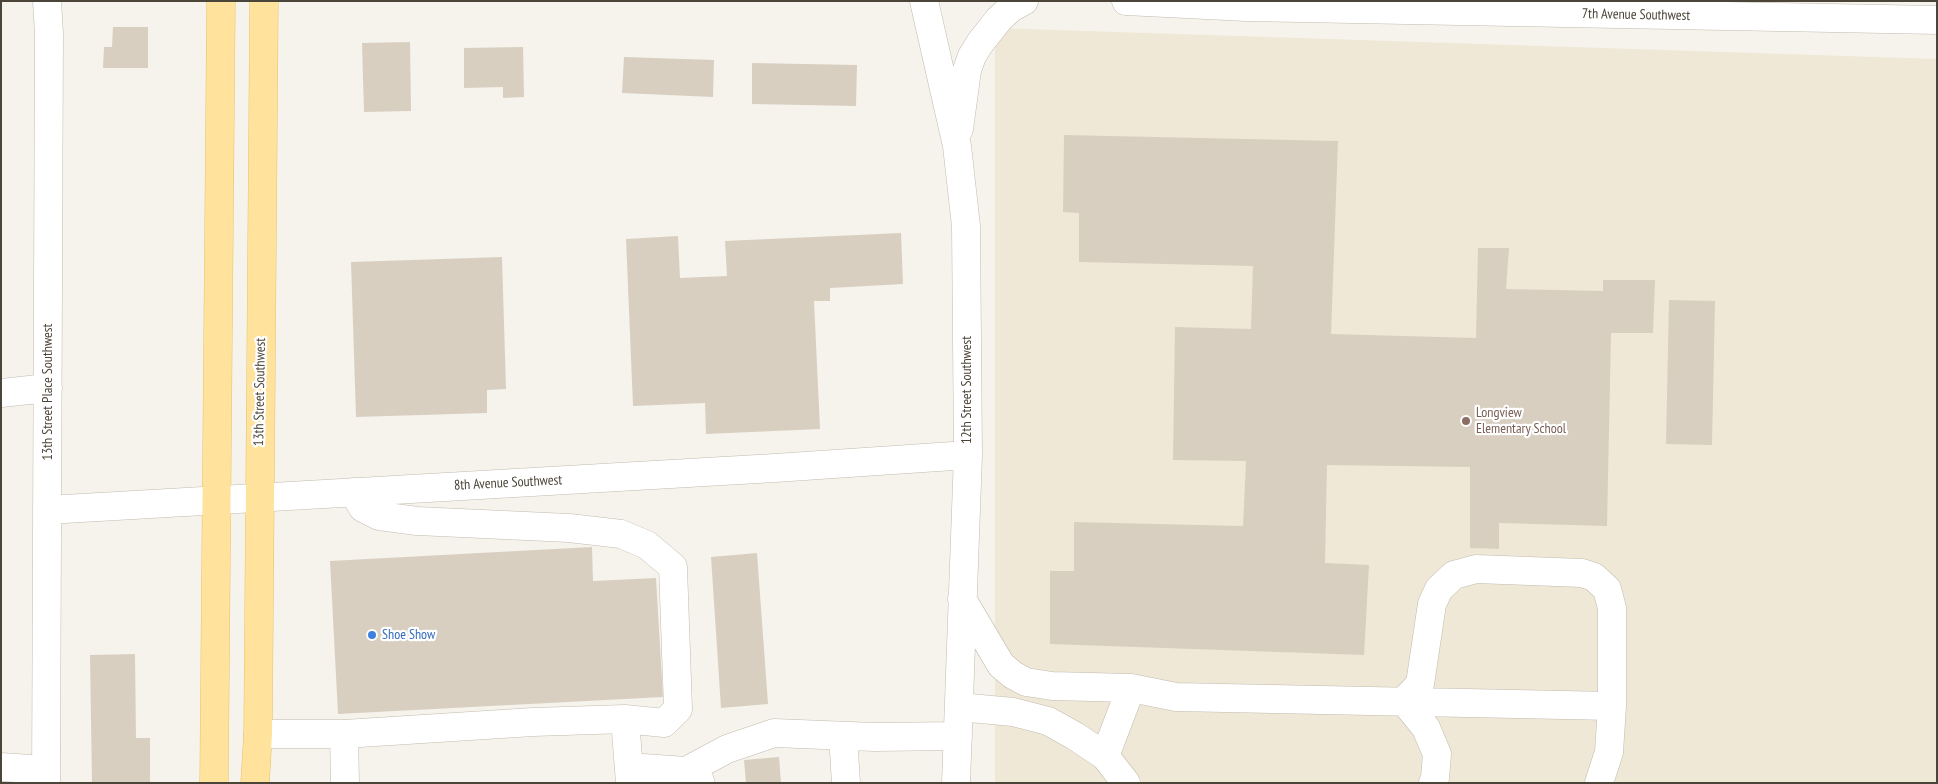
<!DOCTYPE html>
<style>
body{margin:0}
#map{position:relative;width:1938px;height:784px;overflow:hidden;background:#f6f3ec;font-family:"PT Sans Narrow",sans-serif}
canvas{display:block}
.frame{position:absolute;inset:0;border:2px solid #4b4439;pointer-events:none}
</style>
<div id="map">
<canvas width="1938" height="784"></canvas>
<div class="frame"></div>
</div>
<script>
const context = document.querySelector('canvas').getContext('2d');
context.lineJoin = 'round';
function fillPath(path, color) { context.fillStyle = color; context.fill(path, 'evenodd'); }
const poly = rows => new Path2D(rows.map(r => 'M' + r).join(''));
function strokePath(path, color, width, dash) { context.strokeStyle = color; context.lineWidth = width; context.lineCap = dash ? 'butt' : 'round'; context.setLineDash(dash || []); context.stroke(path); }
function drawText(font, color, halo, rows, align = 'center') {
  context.font = font + ' "PT Sans Narrow",sans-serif'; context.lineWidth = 4.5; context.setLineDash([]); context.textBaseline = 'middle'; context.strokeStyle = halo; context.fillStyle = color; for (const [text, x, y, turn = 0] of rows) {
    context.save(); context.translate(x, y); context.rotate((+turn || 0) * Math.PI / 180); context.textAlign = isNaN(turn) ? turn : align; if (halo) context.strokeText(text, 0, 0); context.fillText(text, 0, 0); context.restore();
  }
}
fillPath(poly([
 [995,28,1937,59,1937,783,995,783]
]), '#efe8d6');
fillPath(poly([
 [113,27,148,27,148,68,103,68,104,47,112,47],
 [410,42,411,111,364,112,362,43],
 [523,47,524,97,503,98,503,87,464,88,464,48],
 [624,57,714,60,713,97,622,93],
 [752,63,857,65,856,106,752,104],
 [1064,135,1338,141,1331,334,1476,338,1478,248,1509,248,1506,289,1603,291,1603,280,1655,280,1653,333,1611,333,1607,526,1499,523,1499,549,1470,548,1470,467,1327,465,1325,563,1369,565,1364,655,1050,644,1050,571,1074,571,1074,522,1243,526,1246,461,1173,460,1175,327,1251,329,1253,266,1079,262,1079,213,1063,212],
 [901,233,903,284,830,288,830,301,814,301,820,429,706,434,705,403,633,406,626,239,678,236,680,278,727,276,725,241],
 [502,257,506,389,487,390,487,413,356,417,351,262],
 [1669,300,1715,301,1712,445,1666,444],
 [592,547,593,581,656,578,663,697,338,714,330,561],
 [757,553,768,704,721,708,711,557],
 [135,654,136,738,150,738,150,783,92,783,90,655],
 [779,757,781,783,746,783,744,760]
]), '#d8cfc1');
const minor = poly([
 [924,1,957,146,966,226,968,455,956,783],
 [1126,1,1246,7,1937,20],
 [959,129,967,70,972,56,980,43,999,19,1011,8,1024,1],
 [1,393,48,388],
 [353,492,363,508,379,516,417,521,569,528,621,534,647,545,673,567,678,709,664,723,625,719],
 [47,510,775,468,968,455],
 [962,599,1001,665,1013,675,1026,682,1052,686,1131,688,1176,697,1612,706],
 [1404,701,1420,684,1432,604,1439,589,1454,575,1476,569,1582,573,1594,577,1607,589,1612,608,1612,706,1609,752,1599,783],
 [1404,701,1426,728,1437,754,1435,778,1433,783],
 [959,707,1013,712,1048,721,1075,736,1105,756,1126,783],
 [258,734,344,734],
 [843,736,846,783],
 [1105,756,1131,688],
 [1,767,46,770],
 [629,767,686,771,700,781],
 [686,771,727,749,774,733,875,737,958,736],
 [46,783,49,34,47,1],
 [345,783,344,734,533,722,625,719,630,783]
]);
const major = poly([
 [214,783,221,1],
 [255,783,258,734,264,1]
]);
strokePath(minor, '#c2bbae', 29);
strokePath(major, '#e6c16a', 29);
strokePath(minor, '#fff', 28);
strokePath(major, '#ffe39c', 28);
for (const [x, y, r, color] of [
 [1466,421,5,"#8d6e63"],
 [372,635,5,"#3f7fe0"]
]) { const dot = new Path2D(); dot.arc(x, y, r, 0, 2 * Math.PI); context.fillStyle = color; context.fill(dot); strokePath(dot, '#fff', 2); }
drawText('14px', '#4b4439', '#fff', [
 ["7th Avenue Southwest",1636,15,1],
 ["12th Street Southwest",967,390,-90],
 ["13th Street Place Southwest",48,392,-90],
 ["13th Street Southwest",260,392,-89],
 ["8th Avenue Southwest",508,483,-3]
]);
drawText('14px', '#785e54', '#fff', [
 ["Longview",1476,413],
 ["Elementary School",1476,429]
], 'left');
drawText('14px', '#366cbe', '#fff', [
 ["Shoe Show",382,635]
], 'left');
</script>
